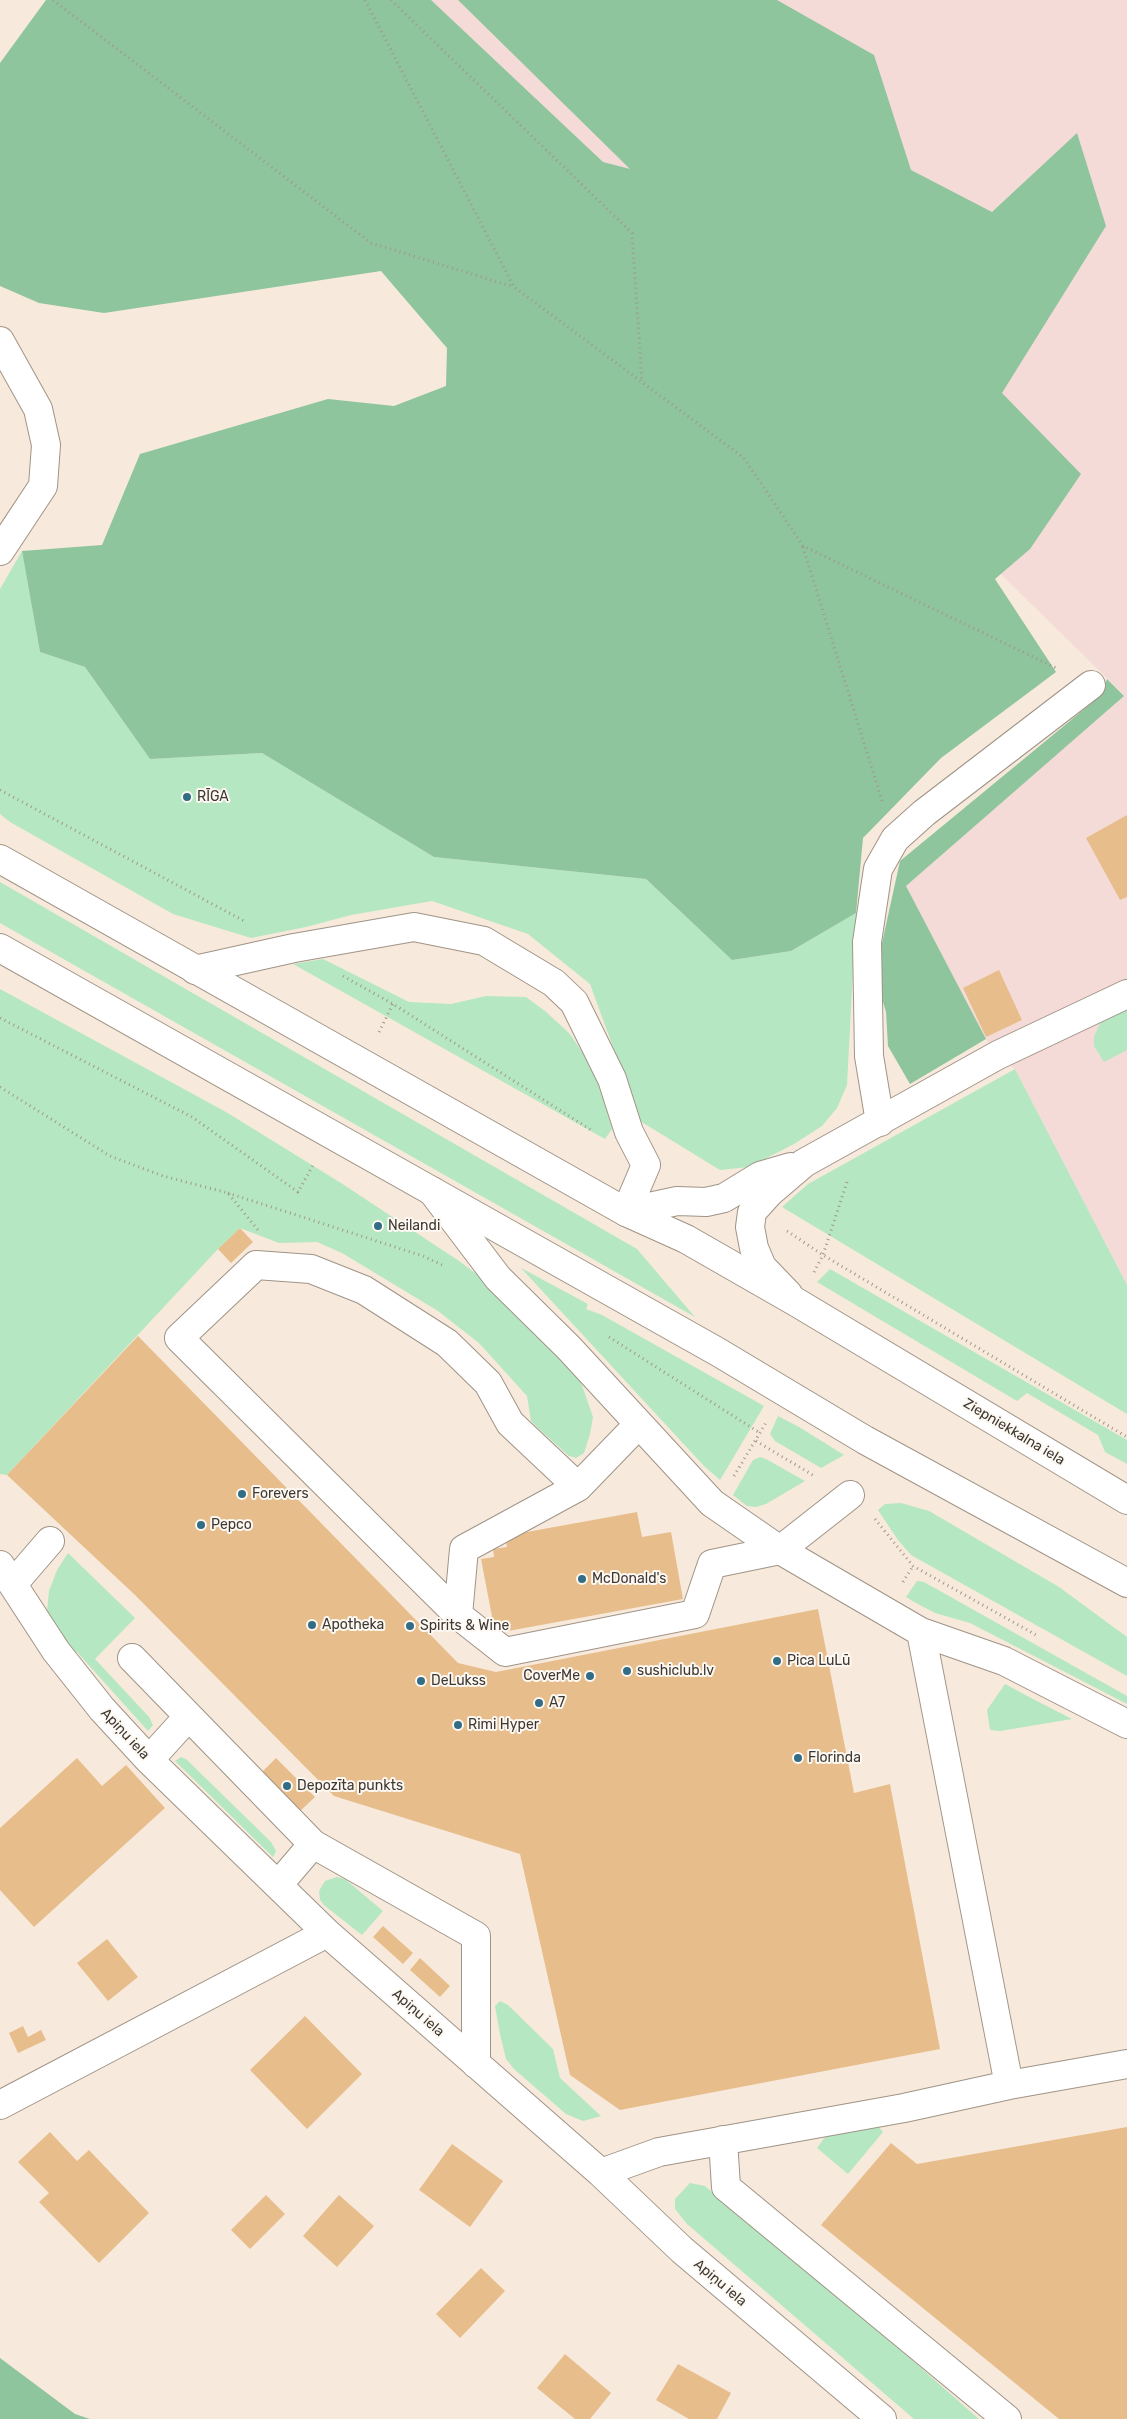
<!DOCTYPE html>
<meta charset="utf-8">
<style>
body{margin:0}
canvas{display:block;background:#f7e9db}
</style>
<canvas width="1127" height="2419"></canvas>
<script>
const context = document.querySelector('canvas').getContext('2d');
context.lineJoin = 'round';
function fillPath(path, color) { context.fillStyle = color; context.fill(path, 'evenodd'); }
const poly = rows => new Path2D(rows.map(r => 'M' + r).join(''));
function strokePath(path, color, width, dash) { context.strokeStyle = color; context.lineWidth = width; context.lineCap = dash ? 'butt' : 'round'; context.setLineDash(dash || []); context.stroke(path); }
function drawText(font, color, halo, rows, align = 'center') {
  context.font = font + ' Rubik,sans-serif'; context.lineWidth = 4; context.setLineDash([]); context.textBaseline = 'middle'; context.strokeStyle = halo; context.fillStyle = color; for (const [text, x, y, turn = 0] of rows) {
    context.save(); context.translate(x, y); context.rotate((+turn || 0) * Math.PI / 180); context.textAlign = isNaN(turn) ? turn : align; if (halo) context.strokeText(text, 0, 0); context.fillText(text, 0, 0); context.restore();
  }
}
fillPath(poly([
 [416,0,1127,0,1127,1285,1015,1069,998,1055,986,1039,906,886,1124,695]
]), '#f5dbd7');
fillPath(poly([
 [22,551,40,652,85,667,150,759,262,753,434,857,646,879,732,960,791,951,856,913,847,1085,837,1108,822,1126,794,1144,749,1167,720,1170,640,1121,590,984,528,934,432,901,351,915,306,927,251,938,173,914,10,822,0,814,0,589],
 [0,882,637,1249,695,1317,0,923],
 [323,959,409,1002,451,1004,486,996,526,997,545,1011,570,1034,596,1073,612,1129,605,1139,293,964],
 [0,989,226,1112,341,1183,459,1261,511,1300,568,1361,582,1385,593,1417,590,1434,584,1453,576,1458,569,1456,539,1429,531,1421,527,1396,479,1343,438,1311,342,1253,317,1242,279,1243,240,1228,218,1249,7,1475,0,1474],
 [1127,1003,1127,1050,1104,1062,1094,1046,1094,1037,1100,1023,1110,1013],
 [1015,1069,1127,1285,1127,1414,782,1207,808,1184],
 [521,1268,588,1304,586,1309,602,1315,764,1406,720,1480,704,1466],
 [830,1269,1127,1440,1127,1464,1105,1452,1098,1435,1027,1393,1017,1401,817,1282],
 [778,1416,799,1427,844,1455,821,1468,775,1441,770,1434],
 [760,1457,766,1459,805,1481,766,1504,756,1507,747,1506,733,1495,753,1460],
 [901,1503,929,1511,1059,1587,1127,1637,1127,1676,911,1555,898,1540,878,1510,885,1504],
 [68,1553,135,1618,95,1659,149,1717,153,1725,148,1731,77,1652,66,1651,59,1638,47,1611,49,1591,57,1570],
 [917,1581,924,1582,1127,1696,1127,1704,970,1623,935,1613,916,1603,906,1597],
 [1005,1684,1033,1699,1072,1719,1000,1731,990,1730,987,1710],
 [181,1757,186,1759,271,1842,276,1851,273,1857,175,1761],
 [337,1877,345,1879,383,1911,362,1935,325,1906,320,1900,319,1891,325,1881],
 [500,2001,508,2005,553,2049,560,2078,601,2116,583,2121,566,2114,514,2069,506,2059,500,2034,495,2006],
 [878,2126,883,2132,848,2174,817,2148,825,2137],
 [690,2183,705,2186,905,2354,979,2419,914,2419,687,2224,675,2209,675,2199]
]), '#b5e8c2');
fillPath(poly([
 [46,0,431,0,603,162,630,169,458,0,777,0,874,55,911,170,992,212,1077,133,1106,226,1002,393,1081,474,1030,549,995,579,1056,672,941,758,863,838,856,913,791,951,732,960,646,879,434,857,262,753,150,759,85,667,40,652,22,551,102,545,140,454,328,399,394,406,446,386,447,348,381,271,104,313,39,303,0,286,0,63],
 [1107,679,1124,696,906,886,986,1039,910,1084,888,1046,886,1012,875,975,900,861,1099,697],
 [0,2358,75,2414,90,2419,0,2419]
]), '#8ec59d');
fillPath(poly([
 [1127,815,1127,897,1120,900,1086,838],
 [999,970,1022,1020,986,1037,963,988],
 [240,1228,253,1242,231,1263,218,1249],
 [138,1336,458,1663,496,1672,818,1609,854,1793,890,1784,940,2049,620,2110,570,2075,520,1854,334,1796,135,1595,7,1475],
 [637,1512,642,1537,671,1532,683,1599,508,1631,506,1624,494,1627,481,1559,494,1557,493,1549,507,1547,505,1536],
 [77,1758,102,1786,126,1765,165,1808,34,1927,0,1890,0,1828],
 [276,1758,315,1797,297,1814,259,1775],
 [383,1926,413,1953,403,1964,373,1937],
 [107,1939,138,1977,108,2001,77,1963],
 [420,1958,450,1986,440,1997,410,1970],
 [305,2016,362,2074,307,2129,250,2070],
 [23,2026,28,2037,41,2030,46,2040,18,2053,9,2033],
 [1127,2127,1127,2419,1059,2419,821,2225,891,2143,917,2164],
 [50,2132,77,2161,89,2150,149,2213,99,2263,39,2202,49,2193,18,2162],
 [452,2144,503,2181,470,2227,419,2190],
 [266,2195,285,2214,250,2249,231,2230],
 [339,2195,374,2226,337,2267,303,2236],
 [481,2268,505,2291,460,2338,436,2314],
 [565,2354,611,2393,590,2419,575,2419,537,2388],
 [678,2364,731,2393,717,2419,689,2419,656,2400]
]), '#e7be8b');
const minor = poly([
 [0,341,38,409,46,445,43,486,0,551],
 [195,970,294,948,414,927,484,941,554,983,574,1002,612,1079,629,1132,646,1165,626,1212],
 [880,1122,869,1056,867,942,878,869,895,839,924,813,1091,685],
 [432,1191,498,1278,569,1348,712,1503,780,1550,921,1632,1004,1661,1127,1724],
 [626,1212,677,1201,706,1202,724,1198,760,1176,791,1167],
 [788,1294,762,1267,754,1248,750,1227,752,1212,770,1192,804,1163,998,1055,1127,994],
 [578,1487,510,1423,488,1383,447,1343,364,1290,311,1269,256,1265,179,1338,458,1615,505,1652,695,1614,712,1564,780,1550,850,1495],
 [0,1565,56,1651,102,1709,149,1760,327,1933,601,2173,682,2250,882,2419],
 [13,1584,50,1541],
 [458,1615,464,1549,578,1487,638,1425],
 [921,1632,1009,2085],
 [132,1658,313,1844,476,1936,476,2064],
 [149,1760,188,1717],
 [278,1885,313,1844],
 [0,2105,327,1933],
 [723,2140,726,2187,1007,2419],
 [601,2173,659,2152,904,2108,1009,2085,1127,2064]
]);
const highway = poly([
 [0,859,626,1212,686,1239,796,1302,1127,1500],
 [0,948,718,1352,865,1440,1127,1583]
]);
strokePath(minor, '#a09486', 30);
strokePath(highway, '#a09486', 30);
strokePath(poly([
 [53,0,371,243,514,287],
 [365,0,514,287,744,458,803,546,1056,668],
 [391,0,632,233,642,381],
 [803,547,883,804],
 [0,790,246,922],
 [343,976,393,1004,591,1130],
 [0,1018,192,1117,298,1192,313,1165],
 [379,1032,393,1004],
 [0,1087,110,1156,163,1176,228,1193,258,1230],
 [228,1193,423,1256,442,1265],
 [787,1231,823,1255,1127,1437],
 [814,1272,823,1255,848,1179],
 [609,1337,760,1433],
 [756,1441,816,1477],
 [734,1476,767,1421],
 [875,1519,913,1566,1038,1636],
 [903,1582,913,1566]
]), '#a1978d', 3, [1, 4]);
strokePath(minor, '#fff', 28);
strokePath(highway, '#fff', 28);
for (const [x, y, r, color] of [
 [187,797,5,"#326d85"],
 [378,1226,5,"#326d85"],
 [242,1494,5,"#326d85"],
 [201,1525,5,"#326d85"],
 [582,1579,5,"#326d85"],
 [312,1625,5,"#326d85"],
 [410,1626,5,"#326d85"],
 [777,1661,5,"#326d85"],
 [627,1671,5,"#326d85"],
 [590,1676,5,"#326d85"],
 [421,1681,5,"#326d85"],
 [539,1703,5,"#326d85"],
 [458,1725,5,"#326d85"],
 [798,1758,5,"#326d85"],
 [287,1786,5,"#326d85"]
]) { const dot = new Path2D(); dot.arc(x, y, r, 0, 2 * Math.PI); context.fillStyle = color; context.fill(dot); strokePath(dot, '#fdf8f2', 2); }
drawText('14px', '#3e3833', '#fdf8f2', [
 ["RĪGA",197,797],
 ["Neilandi",388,1226],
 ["Forevers",252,1494],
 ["Pepco",211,1525],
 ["McDonald's",592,1579],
 ["Apotheka",322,1625],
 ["Spirits & Wine",420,1626],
 ["Pica LuLū",787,1661],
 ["sushiclub.lv",637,1671],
 ["CoverMe",580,1676,"right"],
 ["DeLukss",431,1681],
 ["A7",549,1703],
 ["Rimi Hyper",468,1725],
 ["Florinda",808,1758],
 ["Depozīta punkts",297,1786]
], 'left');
drawText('14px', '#3e3833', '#fdf8f2', [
 ["Ziepniekkalna iela",1014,1432,31],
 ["Apiņu iela",125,1734,47],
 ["Apiņu iela",418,2013,41],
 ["Apiņu iela",720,2283,40]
]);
</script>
